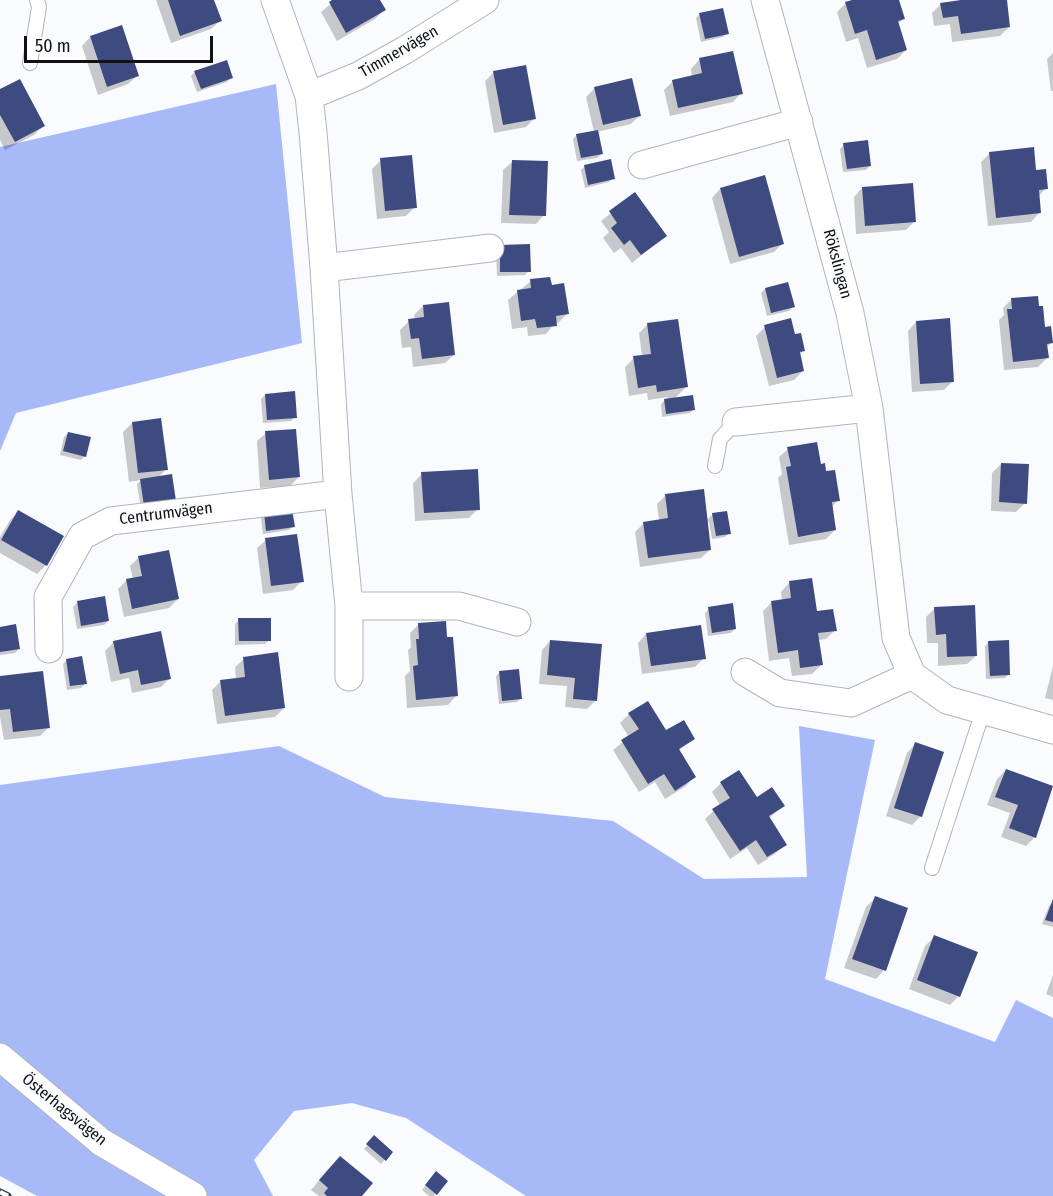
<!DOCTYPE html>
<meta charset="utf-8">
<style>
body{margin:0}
#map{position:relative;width:1053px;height:1196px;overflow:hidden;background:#f9fbfe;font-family:"Fira Sans Condensed",sans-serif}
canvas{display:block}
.scale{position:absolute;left:24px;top:36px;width:189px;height:27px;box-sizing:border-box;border:3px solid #111114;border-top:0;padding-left:8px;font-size:18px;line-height:21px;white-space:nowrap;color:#111114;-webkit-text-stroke:4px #f9fbfe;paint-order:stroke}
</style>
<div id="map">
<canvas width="1053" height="1196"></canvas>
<div class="scale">50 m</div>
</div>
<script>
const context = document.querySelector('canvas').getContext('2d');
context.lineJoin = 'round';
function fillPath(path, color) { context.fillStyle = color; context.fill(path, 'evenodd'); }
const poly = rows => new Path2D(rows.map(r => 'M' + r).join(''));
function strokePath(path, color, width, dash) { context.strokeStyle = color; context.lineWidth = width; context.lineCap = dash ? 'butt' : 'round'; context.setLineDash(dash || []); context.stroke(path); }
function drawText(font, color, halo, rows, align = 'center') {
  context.font = font + ' "Fira Sans Condensed",sans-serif'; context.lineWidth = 6; context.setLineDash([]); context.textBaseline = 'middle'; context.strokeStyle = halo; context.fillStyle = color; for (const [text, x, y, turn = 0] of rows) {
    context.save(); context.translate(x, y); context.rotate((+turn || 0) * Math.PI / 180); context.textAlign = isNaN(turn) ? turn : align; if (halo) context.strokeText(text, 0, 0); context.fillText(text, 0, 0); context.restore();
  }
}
fillPath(poly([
 [276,84,302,343,16,413,0,451,0,147],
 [799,726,875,740,825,979,995,1042,1016,1000,1053,1018,1053,1196,526,1196,406,1118,352,1103,294,1111,254,1160,273,1196,37,1196,0,1176,0,785,279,746,385,797,613,821,704,879,807,877]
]), '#a7b9f6');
fillPath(poly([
 [156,0,213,0,220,21,211,29,171,43],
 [335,0,378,0,384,10,375,19,337,41,321,12],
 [857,0,898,0,903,19,898,24,906,50,897,59,867,68,858,38,846,42,837,12,846,3],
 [971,0,1005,0,1009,27,1000,36,952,42,950,24,934,26,932,13,941,4],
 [700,14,727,33,723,37,701,42,696,18],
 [121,27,137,76,128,84,98,95,82,46,90,37],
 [1053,53,1053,91,1051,91,1047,59],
 [699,60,741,93,733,102,670,116,664,90,673,81,692,77,691,69],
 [195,72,231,78,227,82,197,92,191,76],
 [494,72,534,119,526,127,494,133,485,81],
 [595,88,640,115,631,124,597,132,601,154,597,158,577,161,573,139,577,135,594,132,586,97],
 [0,91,43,126,34,135,5,150,0,140],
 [844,145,870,166,866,170,843,172,840,149],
 [990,153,1046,188,1038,197,1039,213,1031,222,988,226,981,162],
 [381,160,415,207,406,216,377,219,372,169],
 [512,162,544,215,536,224,501,223,503,170],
 [585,166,613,178,609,182,585,188,581,170],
 [862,188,915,221,906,230,856,234,854,197],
 [720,189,783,243,774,252,730,264,712,198],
 [635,194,665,236,632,263,621,248,614,253,603,238,609,232,601,221],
 [496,250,529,271,525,275,497,276],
 [531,281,550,287,567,314,558,323,555,323,546,334,528,336,527,327,512,329,508,300],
 [765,289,793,307,789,311,767,316,761,293],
 [1012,299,1044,328,1052,342,1046,348,1047,358,1038,367,1004,370,999,320,1004,315,1003,308],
 [423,306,454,355,445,363,413,367,411,347,402,348,400,330,409,321,415,320,414,315],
 [916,322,953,381,944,390,912,392,908,331],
 [648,324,686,387,674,399,694,409,690,413,662,417,661,404,668,397,648,400,647,393,629,396,625,367,634,358,642,356,639,333],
 [765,327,794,336,803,350,799,355,803,371,794,380,769,386,756,336],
 [265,395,295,417,291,421,263,423,261,399],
 [132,423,166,469,158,478,171,476,141,509,137,484,141,480,129,482,123,432],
 [68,433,85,456,81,460,60,455,64,437],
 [266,433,299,477,290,486,260,488,257,441],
 [788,449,819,465,838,500,831,508,835,530,826,539,789,545,778,478,782,474,779,457],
 [1001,464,1025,503,1016,512,991,511,992,473],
 [422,474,478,509,469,518,415,521,413,483],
 [666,495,706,521,713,514,729,533,725,537,712,539,709,522,706,522,710,550,701,558,640,567,635,532,644,523,659,521,657,504],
 [19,511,46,565,37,574,0,553,0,537,10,520],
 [265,514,293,526,289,530,263,534,261,518],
 [266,540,302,581,293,590,263,594,257,548],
 [139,557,178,599,169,608,124,617,118,589,127,580,133,579,130,566],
 [789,583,815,612,835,630,826,639,818,640,821,665,812,674,792,676,789,658,769,661,763,611,771,603,782,601,781,592],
 [77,603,108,621,104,625,77,629,73,607],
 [935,608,976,656,967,664,938,666,938,643,927,643,926,617],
 [709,609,735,629,731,633,708,636,705,613],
 [239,620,269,640,265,644,235,645,235,624],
 [419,624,456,696,448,705,407,708,405,676,410,671,408,650,411,647,410,633],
 [0,628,19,649,15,653,0,655],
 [646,634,704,658,695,667,642,674,638,643],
 [550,641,596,700,587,709,565,707,567,686,539,684,542,650],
 [114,642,170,678,161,687,132,693,129,678,111,682,105,651],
 [989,642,1009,674,1005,678,986,679,985,646],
 [244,659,284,708,275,717,217,724,212,690,221,681,236,680,235,667],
 [67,660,85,684,81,688,67,690,63,664],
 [1053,666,1053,700,1045,698],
 [500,672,521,698,517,702,499,704,496,676],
 [0,678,49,727,40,736,4,740,0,717],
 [629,714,666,732,694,738,678,751,694,777,686,786,665,799,655,782,639,792,613,750,629,737,620,723],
 [915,744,921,816,912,825,886,816,907,753],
 [1006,770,1052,788,1035,837,1026,846,1001,837,1010,813,987,805,997,779],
 [739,772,756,799,783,806,769,818,785,844,776,853,758,865,747,848,730,859,705,819,720,805,712,792,721,783],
 [875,898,884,970,876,979,844,968,866,907],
 [1053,902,1053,927,1042,924,1049,906],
 [934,937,959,996,950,1005,909,989,925,946],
 [1053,975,1053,997,1046,994],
 [374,1138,391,1152,381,1164,364,1149],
 [331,1166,360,1196,319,1196,311,1190],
 [432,1177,446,1182,434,1196,429,1196,422,1190]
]), '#0003');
fillPath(poly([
 [168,0,214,0,222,21,180,36],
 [332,0,380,0,386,10,346,33,329,2],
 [852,0,899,0,905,19,898,21,907,50,876,60,867,30,855,34,845,2],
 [961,0,1007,0,1010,27,961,34,958,16,943,18,940,3],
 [723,8,729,34,705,39,699,13],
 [122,25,139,76,107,87,90,36],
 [733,51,743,94,678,108,672,80,702,73,699,58],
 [227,60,233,78,201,89,194,71],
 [526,65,536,119,503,125,493,71],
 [632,78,641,116,603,125,594,87],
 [20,79,45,126,15,142,0,115,0,89],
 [598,130,603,154,581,158,576,134],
 [868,140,871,166,847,169,843,143],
 [1034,147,1036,170,1046,169,1048,189,1039,190,1041,213,996,218,989,152],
 [412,155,417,208,385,211,380,158],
 [611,159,615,179,588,185,584,165],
 [512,160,548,161,546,216,509,215],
 [765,175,784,244,739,257,720,188],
 [913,183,916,222,865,226,862,187],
 [635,192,667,236,641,255,630,240,624,245,611,228,617,223,609,211],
 [530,244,531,272,500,272,500,245],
 [550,277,552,285,564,283,569,314,556,316,557,326,537,328,535,319,521,321,517,290,531,288,530,279],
 [788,282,795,307,771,313,765,288],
 [1038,296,1039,306,1043,306,1045,327,1051,326,1053,343,1047,344,1049,358,1013,362,1007,309,1012,309,1011,298],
 [449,302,455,355,422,359,419,338,411,339,408,319,424,317,423,305],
 [791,318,795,334,801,333,805,351,800,352,804,371,777,378,764,325],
 [950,318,954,382,920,384,916,321],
 [678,319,688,387,657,392,656,385,638,388,633,356,651,354,647,323],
 [295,391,297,418,267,420,265,394],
 [693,395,695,410,666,414,664,399],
 [161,418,168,470,138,473,132,422],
 [296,429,300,477,269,480,265,431],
 [68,432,91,437,86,457,63,451],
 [817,442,821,464,825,463,826,471,835,470,840,501,832,502,836,530,798,537,786,467,791,466,787,447],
 [1001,463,1029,464,1027,504,999,502],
 [478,469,480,510,424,513,421,472],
 [172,474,176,501,144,506,140,479],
 [704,489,711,550,648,558,643,522,668,518,665,494],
 [292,509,295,527,266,531,264,513],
 [18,510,64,536,47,566,1,540],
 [727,511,731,534,716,536,712,513],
 [297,534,304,582,271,586,265,538],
 [169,550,179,599,132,609,126,579,142,576,138,556],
 [812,578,817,611,833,609,837,631,818,633,823,665,800,668,798,650,778,653,771,601,791,598,789,581],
 [105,596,109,621,81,626,77,601],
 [733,603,736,629,712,633,708,607],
 [975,605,977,656,947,657,946,634,936,635,934,607],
 [238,618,271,618,271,641,239,641],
 [446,621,447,637,453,637,458,696,416,700,413,666,418,665,416,639,419,639,418,623],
 [16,624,20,649,0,652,0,627],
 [701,625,706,659,651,666,646,633],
 [161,631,171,679,141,685,138,670,120,674,113,641],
 [550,640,602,644,597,701,573,699,575,678,547,675],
 [1009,640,1010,675,990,676,988,641],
 [278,652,285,708,225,716,220,680,245,677,243,657],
 [82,656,87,684,70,686,66,659],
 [519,669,522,699,502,701,499,671],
 [43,671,50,728,13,732,10,709,0,710,0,676],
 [648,701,666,730,684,720,695,739,679,749,696,777,675,791,664,774,648,784,621,740,639,729,628,713],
 [915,742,944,752,922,817,894,808],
 [1006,769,1053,786,1036,838,1009,828,1018,805,995,797],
 [739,770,757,797,772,787,785,806,769,816,787,845,767,857,756,840,740,851,712,809,730,798,720,782],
 [875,896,908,908,886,971,852,959],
 [1053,899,1053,922,1045,920],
 [934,935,978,952,960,997,917,980],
 [374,1135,393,1152,386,1161,366,1144],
 [340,1156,373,1183,362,1196,327,1196,324,1193,328,1188,319,1180],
 [436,1171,448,1181,437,1195,425,1185]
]), '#3e4b80');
const service = poly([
 [30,63,39,7,37,0],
 [715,466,720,439,736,422],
 [932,868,983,711]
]);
const minor = poly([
 [275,0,309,96,313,132,324,268,338,494,349,606,349,677],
 [765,0,850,313,869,408,896,638,912,675,947,700,1053,730],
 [309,96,358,76,405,50,485,0],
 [642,165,799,122],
 [324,268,490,248],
 [736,422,869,408],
 [349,606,459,606,517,622],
 [49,649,48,597,82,536,111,521,338,494],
 [745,672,780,693,851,703,912,675],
 [0,1057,101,1142,193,1196]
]);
strokePath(service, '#b1b4bc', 16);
strokePath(minor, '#b1b4bc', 29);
strokePath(service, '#fff', 14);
strokePath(minor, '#fff', 27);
const rail = poly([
 [0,1192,8,1196]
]);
strokePath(rail, '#3f3f42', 7);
strokePath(rail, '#f9fbfe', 4.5, [14]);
drawText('16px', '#111114', '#f9fbfe', [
 ["Timmervägen",399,52,-30],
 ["Rökslingan",837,264,75],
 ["Centrumvägen",166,514,-7],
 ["Österhagsvägen",64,1110,39]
]);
</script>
